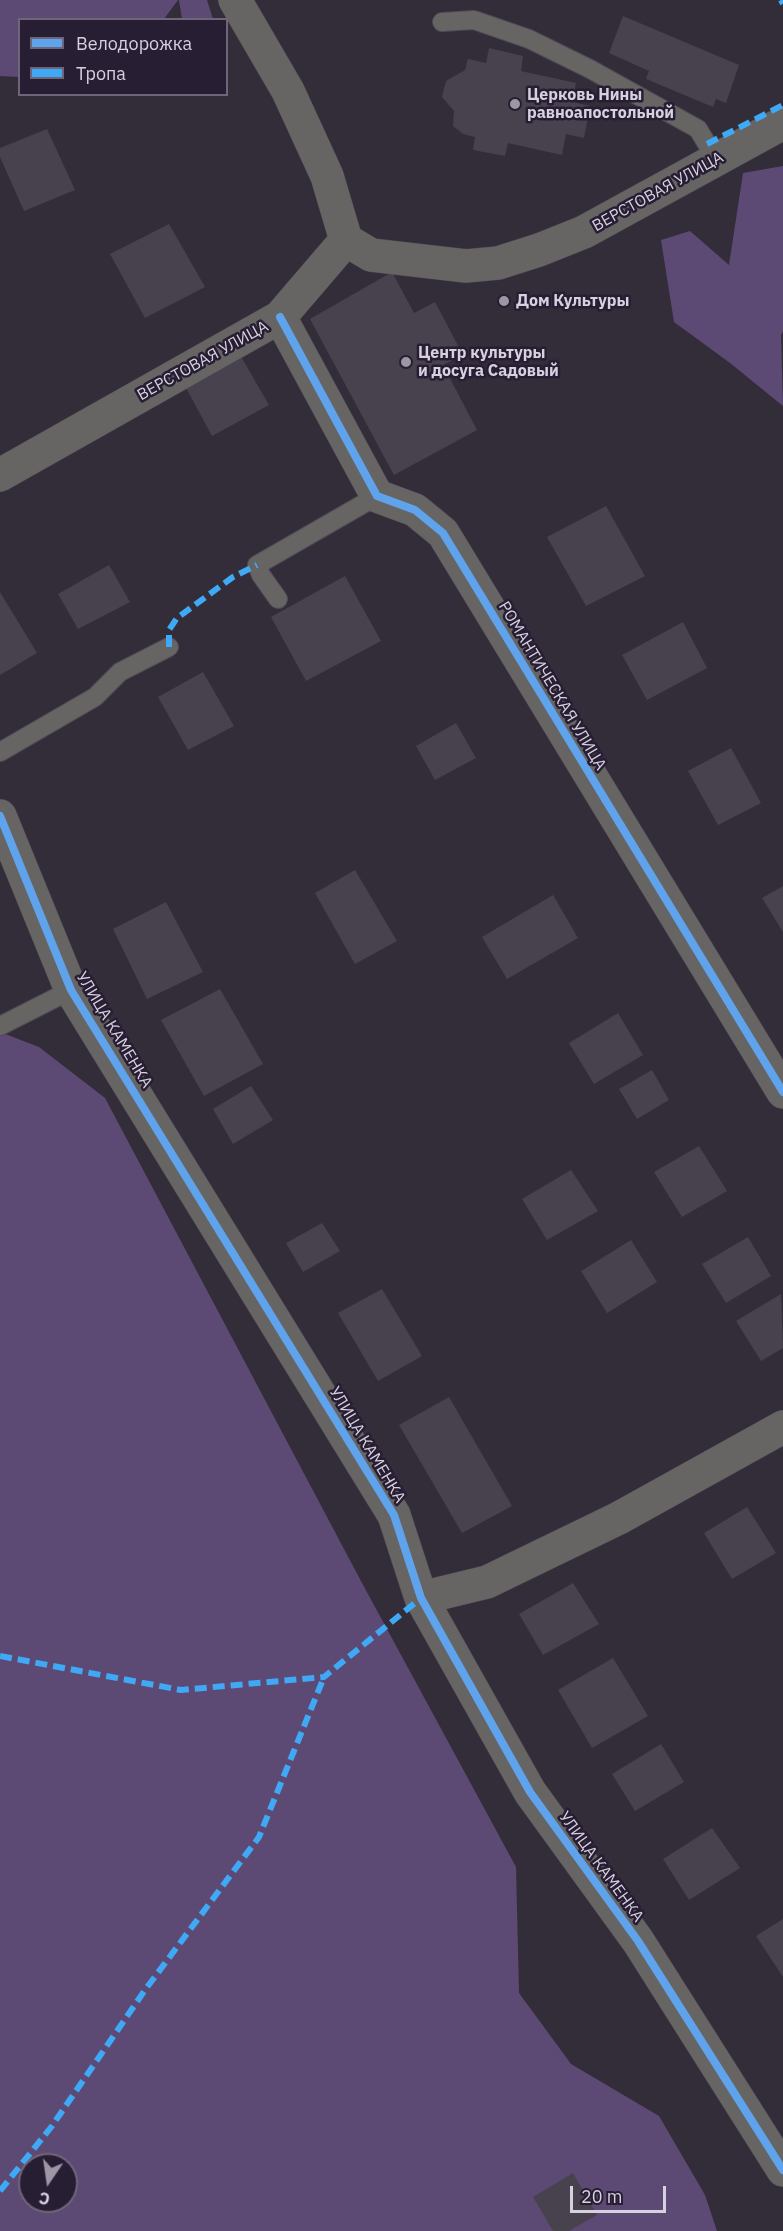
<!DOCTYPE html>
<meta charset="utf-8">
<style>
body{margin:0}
#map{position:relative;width:783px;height:2231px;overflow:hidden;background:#332d39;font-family:"IBM Plex Sans",sans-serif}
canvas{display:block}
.legend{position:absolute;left:18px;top:18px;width:210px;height:78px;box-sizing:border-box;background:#281e34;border:2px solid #6e6578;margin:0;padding:8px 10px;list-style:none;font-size:18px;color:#d6d0df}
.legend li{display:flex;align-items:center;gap:12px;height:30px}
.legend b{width:30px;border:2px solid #6e6578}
.north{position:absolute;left:18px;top:2153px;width:60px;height:60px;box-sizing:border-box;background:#281e34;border:2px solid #6e6578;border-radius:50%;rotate:193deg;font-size:16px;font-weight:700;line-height:24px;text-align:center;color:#d6d0df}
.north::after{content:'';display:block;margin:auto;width:21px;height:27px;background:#9d97a5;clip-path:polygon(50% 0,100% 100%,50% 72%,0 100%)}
.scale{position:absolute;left:570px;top:2186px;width:96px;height:27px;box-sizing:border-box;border:3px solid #d6d0df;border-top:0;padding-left:8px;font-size:18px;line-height:21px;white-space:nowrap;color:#d6d0df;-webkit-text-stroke:4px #281e34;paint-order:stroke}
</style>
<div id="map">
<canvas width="783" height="2231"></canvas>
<ul class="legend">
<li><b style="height:8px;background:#60a3ed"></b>Велодорожка</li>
<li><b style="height:8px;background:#3fa9f5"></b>Тропа</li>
</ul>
<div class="north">С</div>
<div class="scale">20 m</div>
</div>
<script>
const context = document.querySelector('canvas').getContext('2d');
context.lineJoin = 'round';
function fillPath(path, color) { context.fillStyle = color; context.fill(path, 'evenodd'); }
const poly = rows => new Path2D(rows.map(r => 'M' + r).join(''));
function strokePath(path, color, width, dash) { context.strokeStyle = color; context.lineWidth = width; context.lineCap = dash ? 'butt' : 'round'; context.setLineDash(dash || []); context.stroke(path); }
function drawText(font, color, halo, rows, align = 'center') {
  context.font = font + ' "IBM Plex Sans",sans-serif'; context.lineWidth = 5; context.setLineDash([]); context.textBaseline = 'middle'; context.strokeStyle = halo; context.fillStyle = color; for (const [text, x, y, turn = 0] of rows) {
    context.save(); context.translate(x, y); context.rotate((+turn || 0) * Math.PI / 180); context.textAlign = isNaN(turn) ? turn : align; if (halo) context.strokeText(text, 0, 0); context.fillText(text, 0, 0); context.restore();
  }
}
fillPath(poly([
 [0,0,178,0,164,19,20,20,19,77,0,76],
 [179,0,207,0,213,19,182,19],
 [783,166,783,331,781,335,783,406,730,363,674,322,661,240,690,231,729,265,743,173],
 [0,1032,39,1047,105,1098,362,1583,516,1867,519,1993,571,2064,659,2116,705,2195,717,2231,0,2231],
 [30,2165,66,2165,66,2201,30,2201]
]), '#5d4a74');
fillPath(poly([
 [623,16,739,65,726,103,716,99,713,107,646,79,649,71,609,53],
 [489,48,523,56,521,71,576,83,572,102,590,106,584,138,566,134,562,155,508,143,505,156,473,150,475,137,463,134,453,126,454,111,442,97,446,81,465,70,468,59,486,63],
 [47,129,75,190,24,211,0,157,0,148],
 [169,224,205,287,145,318,110,254],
 [392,272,414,313,435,302,463,355,443,365,477,430,394,475,310,319],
 [239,353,269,405,212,436,184,384],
 [606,506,645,576,586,606,547,537],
 [109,565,130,602,78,629,58,594],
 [345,576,381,641,306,681,271,617],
 [0,592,37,653,0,675],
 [683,622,707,668,647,700,622,655],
 [203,672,234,726,188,750,158,697],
 [456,723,476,758,435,780,416,746],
 [731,748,761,803,718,825,688,771],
 [355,870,397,941,355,964,315,893],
 [783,886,783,932,762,898],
 [553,895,578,938,507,979,482,937],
 [166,902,203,972,147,999,113,929],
 [220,989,263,1064,204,1096,161,1020],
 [618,1013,643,1055,594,1084,569,1043],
 [652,1070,669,1100,637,1119,619,1089],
 [251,1086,273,1120,233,1144,213,1109],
 [699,1146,727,1191,682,1217,654,1172],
 [571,1170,598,1211,547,1240,522,1199],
 [322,1223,340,1251,303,1272,286,1243],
 [748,1237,771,1276,726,1303,702,1264],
 [631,1240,657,1282,607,1313,581,1271],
 [382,1289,422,1356,378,1381,338,1313],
 [781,1294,783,1348,761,1361,736,1321],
 [449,1397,512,1506,462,1533,399,1425],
 [747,1507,776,1553,732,1579,704,1533],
 [573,1583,599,1624,543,1655,519,1614],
 [613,1658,648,1716,592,1748,558,1690],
 [661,1744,684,1782,635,1811,612,1774],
 [712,1828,740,1868,689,1900,663,1859],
 [783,1919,783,1977,756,1936],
 [573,2173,597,2215,569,2231,553,2231,533,2197]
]), '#48424e');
const service = poly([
 [442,22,474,20,529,39,590,69,698,129,716,159],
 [278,599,261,575,257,565,377,496],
 [0,752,95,697,120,672,169,647],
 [0,1026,71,990]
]);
const minor = poly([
 [235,0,288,91,327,176,346,240],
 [280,317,377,496,415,510,443,533,783,1092],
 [0,475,280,317,346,240,371,255,466,266,498,263,539,250,584,232,783,123],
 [0,816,71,990,394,1515,421,1598,530,1792,638,1941,783,2170],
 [421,1598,487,1582,619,1518,783,1427]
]);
strokePath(service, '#504b56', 20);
strokePath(minor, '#504b56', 34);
strokePath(service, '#666564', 18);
strokePath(minor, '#666564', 33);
strokePath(poly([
 [781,0,783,4],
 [707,144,783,105],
 [169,647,169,630,177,618,233,577,257,565],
 [0,1656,181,1690,324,1677,421,1598],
 [0,2191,52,2126,145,1990,259,1837,324,1677]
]), '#3fa9f5', 6, [12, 6]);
strokePath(poly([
 [280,317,377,496,415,510,443,533,783,1092],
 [0,816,71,990,394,1515,421,1598,530,1792,638,1941,783,2170]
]), '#60a3ed', 8);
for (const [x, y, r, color] of [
 [515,104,6,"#9d97a5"],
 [504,301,6,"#9d97a5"],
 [406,362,6,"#9d97a5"]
]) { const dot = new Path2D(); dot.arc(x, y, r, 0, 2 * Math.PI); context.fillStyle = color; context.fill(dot); strokePath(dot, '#281e34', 2); }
drawText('bold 16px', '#d6d0df', '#281e34', [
 ["Церковь Нины",527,95],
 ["равноапостольной",527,113],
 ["Дом Культуры",516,301],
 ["Центр культуры",418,353],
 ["и досуга Садовый",418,371]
], 'left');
drawText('16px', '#d6d0df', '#281e34', [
 ["ВЕРСТОВАЯ УЛИЦА",658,192,-29],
 ["ВЕРСТОВАЯ УЛИЦА",203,361,-29],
 ["РОМАНТИЧЕСКАЯ УЛИЦА",552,686,59],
 ["УЛИЦА КАМЕНКА",114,1030,59],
 ["УЛИЦА КАМЕНКА",367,1445,59],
 ["УЛИЦА КАМЕНКА",601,1867,54]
]);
</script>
